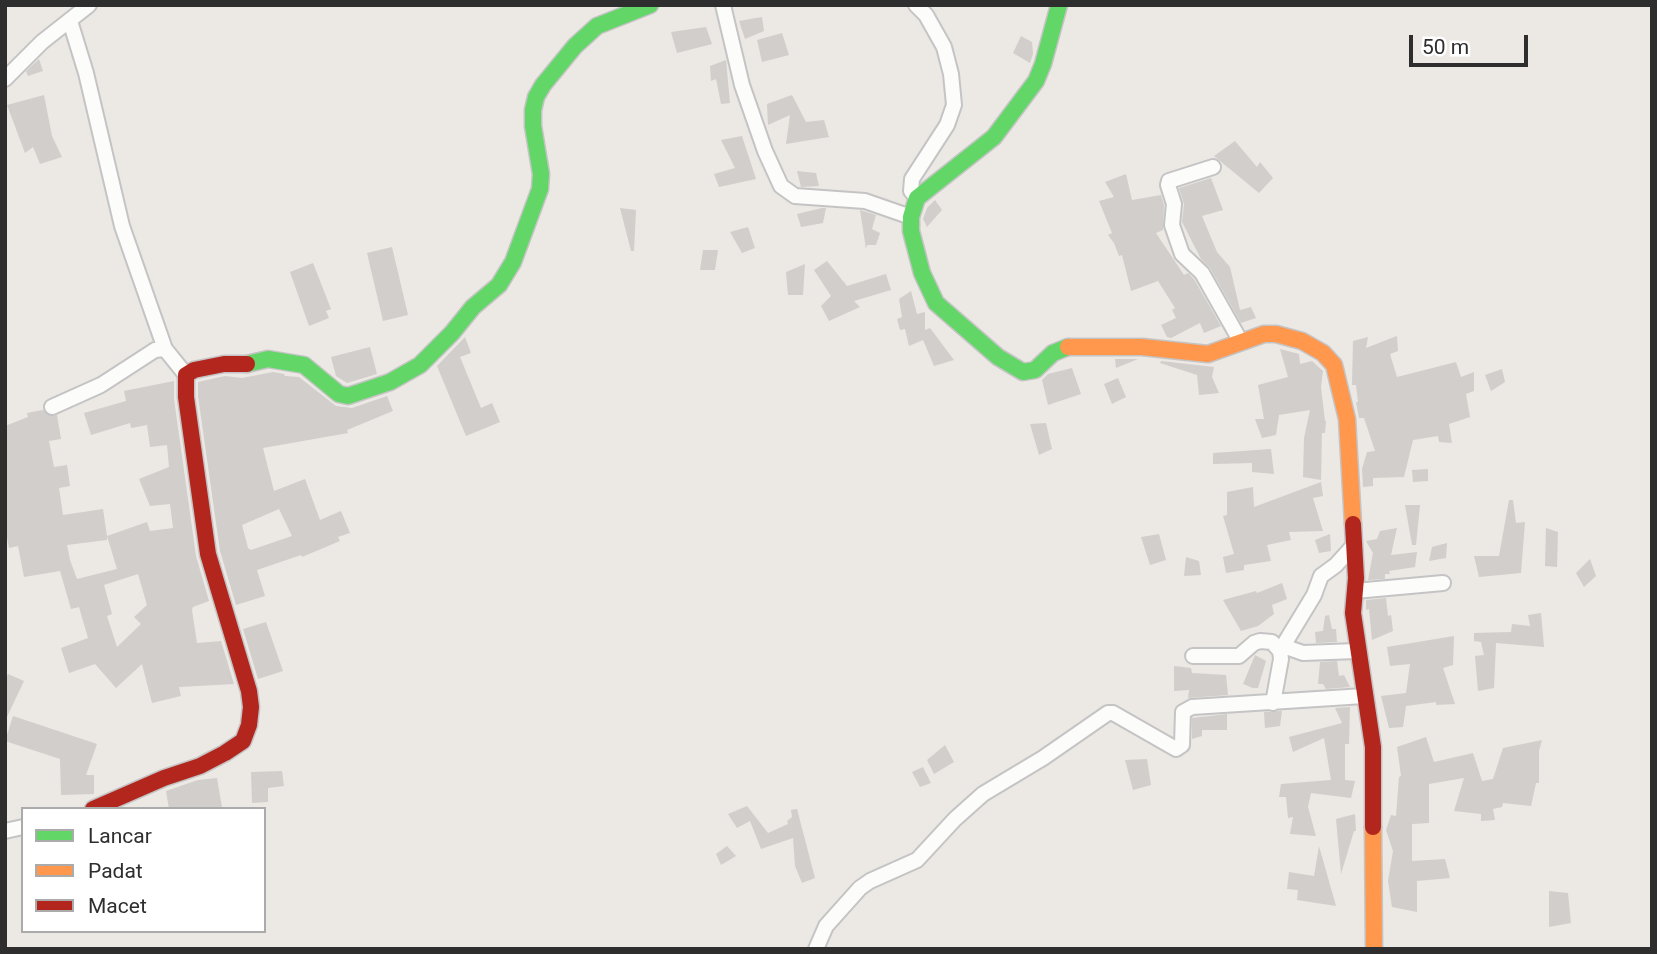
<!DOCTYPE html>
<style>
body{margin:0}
#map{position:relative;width:1657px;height:954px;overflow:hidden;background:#ece8e4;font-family:Roboto,sans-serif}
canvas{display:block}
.frame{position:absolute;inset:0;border:7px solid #2e2e2e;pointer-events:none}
.legend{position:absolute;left:21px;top:807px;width:245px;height:126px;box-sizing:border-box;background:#fff;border:2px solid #ababab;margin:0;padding:9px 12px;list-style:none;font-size:21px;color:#2e2e2e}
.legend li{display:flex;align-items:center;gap:14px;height:35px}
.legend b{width:35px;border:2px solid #ababab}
.scale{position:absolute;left:1409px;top:35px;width:119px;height:32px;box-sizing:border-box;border:4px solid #2e2e2e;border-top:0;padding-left:9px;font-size:21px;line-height:24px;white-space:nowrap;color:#2e2e2e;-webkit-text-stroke:5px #fff;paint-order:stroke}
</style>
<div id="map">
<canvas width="1657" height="954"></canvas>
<div class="frame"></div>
<ul class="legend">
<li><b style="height:9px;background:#63d668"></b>Lancar</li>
<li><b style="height:9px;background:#ff974d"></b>Padat</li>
<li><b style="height:9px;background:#b3261e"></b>Macet</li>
</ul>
<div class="scale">50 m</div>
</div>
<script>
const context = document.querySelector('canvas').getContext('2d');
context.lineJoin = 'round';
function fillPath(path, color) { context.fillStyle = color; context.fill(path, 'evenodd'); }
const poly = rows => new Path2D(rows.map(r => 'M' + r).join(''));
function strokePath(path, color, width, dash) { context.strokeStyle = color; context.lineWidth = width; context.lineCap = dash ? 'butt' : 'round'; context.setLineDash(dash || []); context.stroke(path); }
fillPath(poly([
 [762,17,764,31,745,39,739,21],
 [706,27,712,44,677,53,671,32],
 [782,33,789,55,762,62,757,40],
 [1021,36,1032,42,1033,54,1030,63,1013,53],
 [39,59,43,71,28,76,26,71],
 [726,60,730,103,721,104,716,79,711,81,710,66],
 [44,95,52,136,62,157,40,164,33,147,25,153,7,105],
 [792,95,806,122,824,120,829,137,786,144,790,115,768,125,767,104],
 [742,136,756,179,719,187,714,174,735,168,721,140],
 [1235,141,1257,167,1260,162,1273,178,1259,193,1214,156],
 [797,171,816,173,819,186,801,187],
 [1126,174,1132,200,1161,195,1164,205,1163,230,1156,233,1184,275,1188,273,1194,279,1221,326,1204,333,1200,323,1171,338,1167,337,1161,325,1176,318,1172,310,1175,308,1158,281,1131,291,1122,255,1119,256,1114,243,1108,235,1112,233,1099,201,1114,197,1105,182],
 [1211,178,1223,210,1202,216,1217,252,1230,267,1240,310,1251,307,1256,318,1241,323,1210,268,1201,259,1182,222,1184,204,1179,188],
 [935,200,942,210,927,227,923,219,927,208],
 [620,208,636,210,634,251,631,251],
 [822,208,826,208,823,223,801,227,797,214],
 [860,210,876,215,872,229,880,233,876,245,867,245,866,249],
 [748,227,755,248,742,253,730,232],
 [392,247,408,315,383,321,367,253],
 [703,250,718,250,715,270,700,270],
 [827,261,847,286,886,274,891,290,854,301,860,307,829,321,821,306,831,296,814,270],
 [313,263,331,309,326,311,329,318,309,326,290,272],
 [805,264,803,295,788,295,786,272],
 [911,291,917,314,925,312,925,330,930,328,954,360,934,366,923,340,909,346,905,329,900,330,897,319,902,317,899,299],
 [1397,336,1398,351,1390,354,1397,377,1456,362,1461,377,1474,372,1474,391,1466,394,1470,417,1449,424,1452,443,1439,442,1438,436,1413,440,1404,477,1373,478,1373,486,1363,487,1362,469,1367,452,1375,451,1364,418,1359,418,1356,402,1358,402,1356,385,1352,385,1353,341,1368,337,1366,348],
 [465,337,471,353,460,357,481,408,492,403,500,422,466,436,437,366],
 [370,347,377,374,347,383,336,376,331,357],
 [1280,349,1299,354,1300,364,1312,361,1323,371,1321,387,1325,421,1326,421,1325,433,1322,433,1321,480,1303,477,1304,438,1310,410,1279,415,1276,435,1262,438,1255,419,1264,419,1258,385,1288,377],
 [1115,359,1138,359,1116,368],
 [1161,361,1214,367,1212,377,1219,393,1199,395,1197,375,1160,363],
 [1072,368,1081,394,1048,405,1042,380,1048,374],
 [1502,369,1505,382,1491,391,1485,375],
 [273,372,284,374,285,376,299,377,336,406,352,408,387,396,393,411,347,430,348,433,263,448,274,491,305,479,320,520,341,511,350,533,338,537,340,541,302,557,301,555,257,570,265,596,236,605,220,551,198,396,198,382,225,376,242,378],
 [279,509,292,536,251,550,248,548,242,525],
 [1118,378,1126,397,1112,404,1104,384],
 [174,381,174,399,196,556,209,601,193,607,192,610,197,643,221,641,234,684,179,687,181,696,152,703,142,664,116,688,95,664,69,673,61,648,88,638,79,607,71,609,60,571,24,577,18,546,9,548,5,527,5,426,28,417,27,413,43,410,50,416,57,415,61,439,49,441,54,467,67,465,70,486,59,488,63,515,103,509,107,536,147,522,150,531,173,528,170,504,150,506,139,479,169,467,167,445,150,447,147,425,131,428,130,423,91,435,84,413,126,401,124,391],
 [107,536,117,569,77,579,70,560,67,545,107,540],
 [138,574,147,605,134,617,141,624,117,647,107,616,112,614,104,585],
 [1046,423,1052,449,1039,455,1030,424],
 [1271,449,1274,474,1252,472,1252,463,1213,464,1213,453],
 [1428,469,1428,481,1413,482,1412,470],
 [1321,482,1323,496,1313,498,1323,531,1289,532,1291,540,1267,545,1271,561,1244,565,1244,570,1226,573,1223,557,1234,554,1223,516,1227,515,1227,492,1253,487,1254,507],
 [1509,500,1513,500,1516,523,1525,522,1521,573,1479,577,1474,556,1499,556],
 [1405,505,1420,505,1416,545,1412,545],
 [1397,528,1391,555,1417,552,1415,567,1389,571,1390,574,1385,574,1385,579,1368,580,1373,553,1366,541,1377,539,1380,531],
 [1546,528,1558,532,1557,567,1545,566],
 [1159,534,1166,560,1150,565,1141,537],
 [1330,534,1331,551,1319,553,1315,540],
 [1447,543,1446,558,1429,561,1432,547],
 [1186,557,1199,561,1201,575,1184,576],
 [1590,559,1596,576,1584,587,1576,573],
 [1282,583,1287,599,1272,605,1274,614,1258,626,1241,631,1223,600,1256,591,1257,593],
 [1386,598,1388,616,1391,615,1393,631,1372,640,1369,609,1366,610,1366,600],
 [1541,613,1544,647,1496,643,1494,688,1478,691,1475,656,1484,655,1481,642,1474,641,1474,633,1511,632,1512,624,1530,626,1528,615],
 [1329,615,1332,629,1336,629,1337,642,1316,643,1315,632,1323,631,1325,616],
 [266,622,283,671,258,679,243,629],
 [1454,636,1453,665,1443,668,1455,704,1436,705,1436,702,1406,706,1403,727,1389,728,1381,696,1406,693,1410,664,1390,666,1387,647],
 [1255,655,1266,661,1258,688,1253,688,1243,684],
 [1337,661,1339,676,1344,675,1350,687,1326,689,1323,684,1318,684,1320,662],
 [1174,666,1191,668,1192,673,1226,675,1228,695,1188,698,1189,690,1174,691],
 [8,674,24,681,5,721,5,681],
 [1350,707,1349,744,1345,744,1345,780,1355,781,1351,798,1311,793,1308,807,1316,836,1290,834,1293,817,1288,818,1286,797,1279,797,1281,784,1331,780,1324,738,1293,752,1289,737,1342,723,1335,708],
 [1282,711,1280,726,1265,728,1264,712],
 [1227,714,1227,730,1202,730,1202,736,1192,739,1192,718],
 [13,716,97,744,86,775,94,775,94,794,61,795,60,759,5,741],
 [1426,737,1434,762,1473,753,1482,781,1493,779,1503,748,1542,740,1539,751,1539,783,1536,783,1531,806,1503,803,1502,807,1493,809,1495,820,1481,821,1481,814,1454,811,1464,778,1429,784,1429,823,1412,824,1412,861,1445,859,1450,878,1417,881,1417,912,1392,907,1388,881,1393,851,1386,830,1391,815,1396,816,1399,777,1401,776,1397,747],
 [945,745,954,762,934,774,927,760],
 [1147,759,1151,785,1133,790,1125,760],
 [923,767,931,783,920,787,912,772],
 [282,771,284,786,268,788,268,802,252,803,251,772],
 [217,778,222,807,169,809,166,791,198,780],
 [747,806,768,833,788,824,787,821,792,817,791,810,797,809,815,878,802,883,795,866,793,838,761,849,750,821,737,828,728,814],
 [1355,814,1356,831,1354,831,1341,874,1336,819],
 [727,846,736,856,721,865,716,854],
 [1319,846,1336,906,1297,900,1298,890,1287,889,1289,872,1314,876],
 [1549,891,1568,893,1571,923,1549,927]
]), '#d1cecb');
const street = poly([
 [723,5,742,85,765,151,781,186,795,196,865,201,911,217],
 [916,5,926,15,944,47,951,74,954,105,947,125,912,179,911,191,917,198],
 [70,21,86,73,122,226,165,349,186,375],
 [5,79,42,42,89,5],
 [1213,167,1169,181,1168,185,1174,204,1172,225,1182,254,1202,273,1241,342],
 [52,407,101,385,155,350,165,349],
 [1355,591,1443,583],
 [1283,646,1303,653,1357,651],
 [1280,651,1314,595,1321,576,1336,565,1354,545],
 [1193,656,1239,656,1254,643,1260,641,1272,642,1280,651,1281,659,1273,703],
 [5,831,23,827],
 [816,949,826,926,860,888,870,881,917,860,955,819,983,794,1043,758,1108,713,1113,713,1176,749,1182,745,1183,712,1192,707,1364,696]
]);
const fast = poly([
 [1059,5,1043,64,1036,81,994,137,917,198,911,217,911,231,922,273,936,303,998,357,1023,372,1035,370,1053,353,1068,347],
 [247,364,268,359,304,365,339,394,348,396,390,382,420,365,452,333,473,307,499,285,513,262,540,189,541,174,533,126,533,110,536,97,543,85,575,46,597,26,650,5]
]);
const slow = poly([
 [1068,347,1142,347,1208,354,1264,334,1276,334,1302,341,1323,353,1334,365,1347,419,1353,524],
 [1373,827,1374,949]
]);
const jam = poly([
 [1353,524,1356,578,1353,613,1373,747,1373,827],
 [93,809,164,778,200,766,225,753,243,741,249,725,251,707,249,691,208,554,186,397,186,375,194,370,224,364,247,364]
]);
strokePath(street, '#c5c4c5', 18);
strokePath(fast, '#c5c4c5', 19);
strokePath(slow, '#c5c4c5', 19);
strokePath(jam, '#c5c4c5', 19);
strokePath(street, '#fcfcfb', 14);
strokePath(fast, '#63d668', 16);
strokePath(slow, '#ff974d', 16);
strokePath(jam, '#b3261e', 16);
</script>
